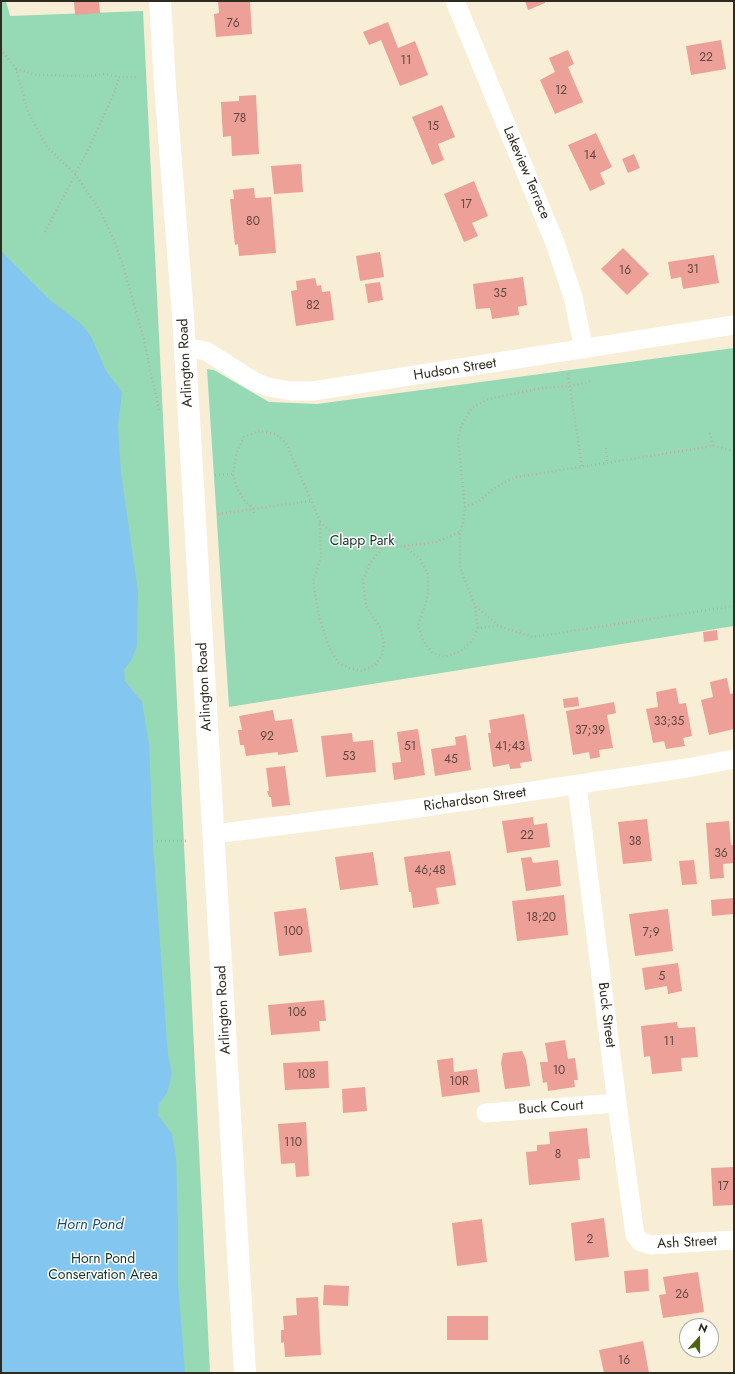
<!DOCTYPE html>
<style>
body{margin:0}
#map{position:relative;width:735px;height:1374px;overflow:hidden;background:#f8eed6;font-family:Jost,sans-serif}
canvas{display:block}
.frame{position:absolute;inset:0;border:2px solid #2e2b21;pointer-events:none}
.north{position:absolute;left:679px;top:1318px;width:40px;height:40px;box-sizing:border-box;background:#fff;border:1px solid #abaaa6;border-radius:50%;rotate:21deg;font-size:11px;font-weight:700;line-height:16px;text-align:center;color:#2e2b21}
.north::after{content:'';display:block;margin:auto;width:14px;height:18px;background:#4d6411;clip-path:polygon(50% 0,100% 100%,50% 72%,0 100%)}
</style>
<div id="map">
<canvas width="735" height="1374"></canvas>
<div class="frame"></div>
<div class="north">N</div>
</div>
<script>
const context = document.querySelector('canvas').getContext('2d');
context.lineJoin = 'round';
function fillPath(path, color) { context.fillStyle = color; context.fill(path, 'evenodd'); }
const poly = rows => new Path2D(rows.map(r => 'M' + r).join(''));
function strokePath(path, color, width, dash) { context.strokeStyle = color; context.lineWidth = width; context.lineCap = dash ? 'butt' : 'round'; context.setLineDash(dash || []); context.stroke(path); }
function drawText(font, color, halo, rows, align = 'center') {
  context.font = font + ' Jost,sans-serif'; context.lineWidth = 3; context.setLineDash([]); context.textBaseline = 'middle'; context.strokeStyle = halo; context.fillStyle = color; for (const [text, x, y, turn = 0] of rows) {
    context.save(); context.translate(x, y); context.rotate((+turn || 0) * Math.PI / 180); context.textAlign = isNaN(turn) ? turn : align; if (halo) context.strokeText(text, 0, 0); context.fillText(text, 0, 0); context.restore();
  }
}
fillPath(poly([
 [1,1,6,1,10,16,143,11,210,1373,1,1373],
 [734,348,734,626,229,707,207,369,214,370,269,402,317,404]
]), '#96d9b5');
fillPath(poly([
 [1,251,51,301,80,323,91,336,106,371,122,392,118,426,121,472,138,592,137,646,132,659,124,670,125,681,142,702,149,744,153,842,164,1000,168,1055,172,1074,167,1093,159,1104,158,1115,172,1134,176,1156,178,1222,178,1283,185,1373,1,1373]
]), '#83c7f1');
fillPath(poly([
 [74,1,99,1,100,13,75,15],
 [218,1,250,1,252,34,216,37,214,14,219,13],
 [525,1,545,1,545,3,528,10],
 [388,22,398,48,415,41,428,75,400,86,381,40,369,45,363,32],
 [721,40,726,69,691,75,686,46],
 [568,50,574,64,568,67,583,102,555,114,540,80,555,72,549,58],
 [256,95,259,154,232,156,231,136,223,137,221,102,239,101,239,96],
 [442,105,455,137,438,144,444,160,432,165,412,117],
 [596,133,612,167,600,173,605,184,590,191,568,145],
 [634,154,640,168,628,173,622,159],
 [301,164,303,192,274,194,271,166],
 [474,181,488,216,472,223,478,236,464,242,444,194],
 [254,188,255,198,271,197,276,253,239,256,238,244,235,245,230,199,234,199,233,190],
 [623,248,649,274,627,295,601,269],
 [380,252,384,277,360,281,356,256],
 [714,255,719,283,683,289,681,277,671,279,668,262],
 [523,277,527,305,518,307,519,315,492,319,490,308,476,309,473,284],
 [315,278,317,286,321,285,322,292,330,291,334,320,296,326,291,291,297,290,296,281],
 [380,282,383,300,368,303,365,284],
 [717,630,718,640,704,642,703,632],
 [727,678,730,694,734,693,734,729,709,735,701,700,713,697,710,682],
 [676,688,679,704,686,703,692,736,683,738,685,746,666,749,664,741,653,743,646,709,658,707,656,692],
 [578,697,579,706,564,708,563,699],
 [614,702,616,713,607,715,613,748,599,750,600,757,590,759,589,752,573,755,566,711],
 [273,710,275,721,292,719,298,752,278,755,278,752,246,756,244,745,240,745,238,730,242,730,239,716],
 [524,714,532,761,520,763,521,768,510,769,509,764,493,767,488,733,491,733,489,720],
 [418,729,425,775,394,780,392,763,401,762,397,732],
 [352,733,353,742,373,740,376,772,326,777,321,736],
 [466,735,471,770,435,776,431,749,456,745,455,737],
 [285,766,290,805,272,807,271,797,269,797,267,791,269,791,266,768],
 [533,817,534,825,547,823,550,847,507,853,502,821],
 [647,819,652,861,623,864,618,822],
 [729,821,731,845,734,845,734,863,723,864,724,878,710,879,706,823],
 [450,851,456,885,436,888,439,904,413,908,411,892,409,892,404,857],
 [373,852,378,885,340,890,335,857],
 [531,857,533,863,558,860,561,886,526,891,521,858],
 [694,860,697,884,682,885,679,861],
 [564,895,568,935,517,941,512,901],
 [734,898,734,914,712,916,711,900],
 [306,908,312,952,279,956,274,912],
 [668,909,673,951,635,956,629,914],
 [678,963,682,991,668,994,667,986,645,990,642,968],
 [324,1000,326,1021,319,1021,320,1031,271,1035,268,1005],
 [677,1022,678,1028,695,1027,698,1057,681,1058,682,1071,652,1074,650,1056,644,1057,641,1026],
 [565,1040,568,1059,575,1058,578,1080,574,1080,575,1087,548,1091,547,1082,543,1083,540,1062,548,1062,545,1043],
 [522,1051,526,1060,530,1086,505,1089,501,1063,503,1053],
 [453,1058,454,1072,477,1069,480,1092,442,1097,437,1060],
 [328,1061,329,1088,285,1090,283,1063],
 [365,1087,367,1111,343,1113,342,1089],
 [306,1122,309,1176,296,1177,295,1163,281,1164,278,1124],
 [587,1128,590,1158,578,1159,580,1180,529,1185,526,1152,537,1151,537,1145,550,1144,549,1132],
 [734,1167,734,1205,713,1206,711,1168],
 [604,1218,609,1257,575,1261,571,1223],
 [482,1219,487,1262,457,1266,452,1223],
 [648,1269,649,1291,626,1293,624,1271],
 [698,1272,704,1312,663,1318,659,1295,666,1294,663,1277],
 [324,1285,349,1286,348,1306,323,1305],
 [318,1297,321,1355,285,1357,284,1342,281,1343,281,1330,284,1330,283,1316,297,1315,296,1298],
 [447,1316,488,1316,488,1340,447,1340],
 [643,1341,649,1373,604,1373,599,1350]
]), '#eca098');
strokePath(poly([
 [1,49,16,69,28,112,47,147,75,174,99,209,114,240,123,265,143,336,159,410],
 [16,69,37,75,90,76,103,74,119,77,138,77],
 [45,232,88,150,115,91,119,77],
 [568,374,582,466],
 [710,433,713,446],
 [606,448,607,463],
 [734,451,713,446,517,477,505,482,492,490,479,501,465,507,463,523,460,532,460,567,475,606,499,626,533,637,734,606],
 [215,475,233,474],
 [465,507,458,440,461,426,472,408,488,399,542,388,570,386,593,381],
 [254,513,253,508,244,500,237,488,233,474,236,454,244,437,259,431,276,434,286,443,320,521,321,557,313,582,320,620,330,649,339,663,349,668,362,671,375,665,382,655,384,644,381,629,366,606,363,580,370,563,383,548,404,546,420,559,428,575,428,596,418,626,424,642,433,653,445,657,461,651,472,641,478,628],
 [218,514,310,501],
 [320,522,335,535,347,543,363,547,383,548],
 [404,546,436,542,460,532],
 [475,607,478,628,499,626],
 [157,841,186,841]
]), '#b9b19e', 2.5, [1, 3]);
strokePath(poly([
 [455,1,555,243,573,297,584,349],
 [185,347,206,351,255,382,268,387,291,391,313,391,734,325],
 [577,785,617,1103,635,1235,641,1242,651,1245,734,1240],
 [214,834,405,810,687,768,734,759],
 [486,1113,617,1103]
]), '#fff', 19);
strokePath(poly([
 [160,1,165,85,183,316,245,1373]
]), '#fff', 22);
drawText('12px', '#5e483f', null, [
 ["76",233,24],
 ["22",706,58],
 ["11",406,61],
 ["12",561,91],
 ["78",240,119],
 ["15",433,127],
 ["14",590,156],
 ["17",466,205],
 ["80",253,222],
 ["31",693,270],
 ["16",625,271],
 ["35",500,294],
 ["82",313,306],
 ["33;35",669,722],
 ["37;39",590,731],
 ["92",267,737],
 ["51",410,747],
 ["41;43",510,747],
 ["53",349,757],
 ["45",451,760],
 ["22",527,836],
 ["38",635,842],
 ["36",721,854],
 ["46;48",430,871],
 ["18;20",541,918],
 ["100",293,932],
 ["7;9",651,933],
 ["5",662,977],
 ["106",297,1013],
 ["11",669,1042],
 ["10",559,1071],
 ["108",306,1075],
 ["10R",459,1082],
 ["110",293,1143],
 ["8",558,1155],
 ["17",723,1187],
 ["2",590,1240],
 ["26",682,1295],
 ["16",624,1361]
]);
drawText('14px', '#2e2b21', '#fff', [
 ["Lakeview Terrace",526,173,67],
 ["Arlington Road",186,363,-93],
 ["Hudson Street",455,370,-9],
 ["Arlington Road",205,687,-93],
 ["Richardson Street",475,800,-8],
 ["Arlington Road",224,1010,-93],
 ["Buck Street",606,1015,83],
 ["Buck Court",551,1108,-4],
 ["Ash Street",687,1243,-3]
]);
drawText('14px', '#123323', '#fff', [
 ["Clapp Park",362,542],
 ["Horn Pond",103,1260],
 ["Conservation Area",103,1276]
]);
drawText('italic 15px', '#1a4f6c', '#fff', [
 ["Horn Pond",90,1225]
]);
</script>
